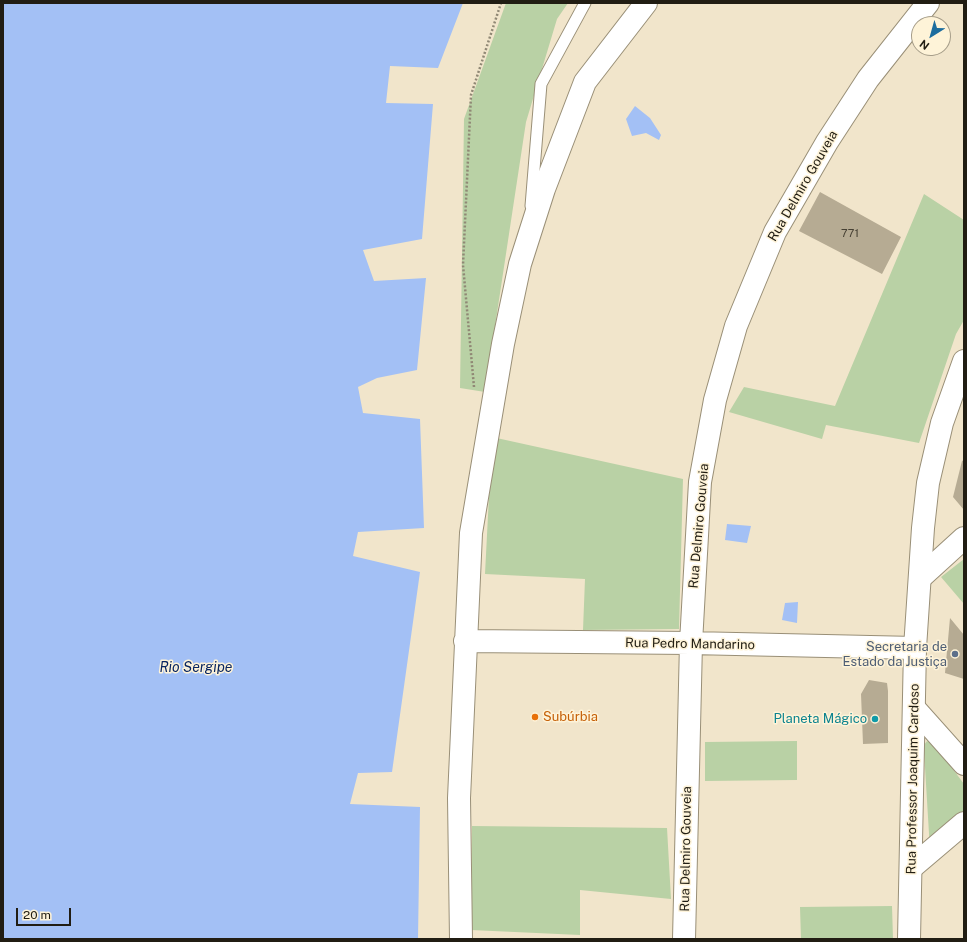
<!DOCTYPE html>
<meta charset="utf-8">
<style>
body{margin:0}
#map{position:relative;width:967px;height:942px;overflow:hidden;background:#f1e5cb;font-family:"Public Sans",sans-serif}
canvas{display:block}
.frame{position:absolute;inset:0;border:4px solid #211d13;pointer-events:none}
.north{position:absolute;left:911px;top:16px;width:40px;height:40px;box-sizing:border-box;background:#fef3d8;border:1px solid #a69d89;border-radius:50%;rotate:217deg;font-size:11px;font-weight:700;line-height:16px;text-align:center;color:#211d13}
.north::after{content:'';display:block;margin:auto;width:14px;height:18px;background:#1d6d9e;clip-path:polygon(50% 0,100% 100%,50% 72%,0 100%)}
.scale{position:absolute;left:16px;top:908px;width:55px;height:18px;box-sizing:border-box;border:2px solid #211d13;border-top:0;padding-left:5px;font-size:12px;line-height:14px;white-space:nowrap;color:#211d13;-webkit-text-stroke:3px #fef3d8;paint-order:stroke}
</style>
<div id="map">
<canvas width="967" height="942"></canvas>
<div class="frame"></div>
<div class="north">N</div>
<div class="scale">20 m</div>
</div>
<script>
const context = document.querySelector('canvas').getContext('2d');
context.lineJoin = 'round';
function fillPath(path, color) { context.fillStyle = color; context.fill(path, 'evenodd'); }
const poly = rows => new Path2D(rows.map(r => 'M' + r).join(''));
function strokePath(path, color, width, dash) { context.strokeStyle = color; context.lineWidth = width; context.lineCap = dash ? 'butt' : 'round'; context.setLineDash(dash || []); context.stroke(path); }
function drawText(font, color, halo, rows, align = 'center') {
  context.font = font + ' "Public Sans",sans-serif'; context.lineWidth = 3; context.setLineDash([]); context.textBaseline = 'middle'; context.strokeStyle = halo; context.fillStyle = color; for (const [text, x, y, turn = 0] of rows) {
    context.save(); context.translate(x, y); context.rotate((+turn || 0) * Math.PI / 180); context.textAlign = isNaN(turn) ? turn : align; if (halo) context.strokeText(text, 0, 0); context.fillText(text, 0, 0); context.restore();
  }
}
fillPath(poly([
 [506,3,568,3,557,19,526,122,485,392,460,388,464,119],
 [924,194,964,220,964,320,956,334,919,443,826,425,822,439,729,412,744,387,835,406],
 [492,437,683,479,679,629,583,630,585,579,485,574],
 [964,559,964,604,941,577],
 [797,741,797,780,705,781,705,742],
 [927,741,935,745,964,784,964,815,930,850,924,751,924,745],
 [472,826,667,828,671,899,580,890,580,935,471,930],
 [892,906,893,939,801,939,800,907]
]), '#b9d1a5');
fillPath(poly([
 [3,3,463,3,438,68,390,66,386,103,433,104,422,239,363,250,374,281,426,278,417,370,377,378,358,387,363,413,420,419,424,528,358,532,353,556,420,572,392,772,358,773,350,804,420,807,418,939,3,939],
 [635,106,650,118,661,135,659,140,646,133,632,136,626,119],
 [727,524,751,526,747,543,725,540],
 [798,602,797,623,782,620,785,603]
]), '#a3c0f5');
fillPath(poly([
 [820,192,901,237,882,274,799,231],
 [964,460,964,510,953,497,962,461],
 [950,618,964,635,964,679,945,673],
 [869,680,887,683,888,691,888,743,863,744,861,694]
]), '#b6ab93');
const service = poly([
 [531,206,541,84,585,3]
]);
const minor = poly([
 [920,578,964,538],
 [465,641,691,643,915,648],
 [915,709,964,764],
 [911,868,964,823],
 [461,939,459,798,471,533,503,344,520,264,544,189,585,82,646,3],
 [684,939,691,643,700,482,715,400,736,326,775,232,827,142,868,79,928,3]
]);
const tertiary = poly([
 [909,939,915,648,923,528,928,483,942,423,964,361]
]);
strokePath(service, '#998f77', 13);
strokePath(minor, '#998f77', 24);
strokePath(tertiary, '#998f77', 24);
strokePath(poly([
 [474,387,463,265,471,95,501,3]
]), '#908875', 2.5, [2, 2]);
strokePath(service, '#fff', 11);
strokePath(minor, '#fff', 22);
strokePath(tertiary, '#fff', 22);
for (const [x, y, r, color] of [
 [955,654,4,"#5c6f8a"],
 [535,717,4,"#e8710a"],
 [875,719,4,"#0f9aa8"]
]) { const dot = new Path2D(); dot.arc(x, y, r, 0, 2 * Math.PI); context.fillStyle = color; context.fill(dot); strokePath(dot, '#fef3d8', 1.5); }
drawText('11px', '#464033', null, [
 ["771",850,234]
]);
drawText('13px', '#211d13', '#fef3d8', [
 ["Rua Delmiro Gouveia",803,186,-60],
 ["Rua Delmiro Gouveia",699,526,-85],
 ["Rua Pedro Mandarino",690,644,1],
 ["Rua Professor Joaquim Cardoso",913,779,-89],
 ["Rua Delmiro Gouveia",686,849,-89]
]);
drawText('13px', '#4e5e75', '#fef3d8', [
 ["Secretaria de",947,647],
 ["Estado da Justiça",947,662]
], 'right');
drawText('13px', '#c56008', '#fef3d8', [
 ["Subúrbia",543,717]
], 'left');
drawText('13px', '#0d838f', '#fef3d8', [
 ["Planeta Mágico",867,719]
], 'right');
drawText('italic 14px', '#082561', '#fef3d8', [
 ["Rio Sergipe",196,668]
]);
</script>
